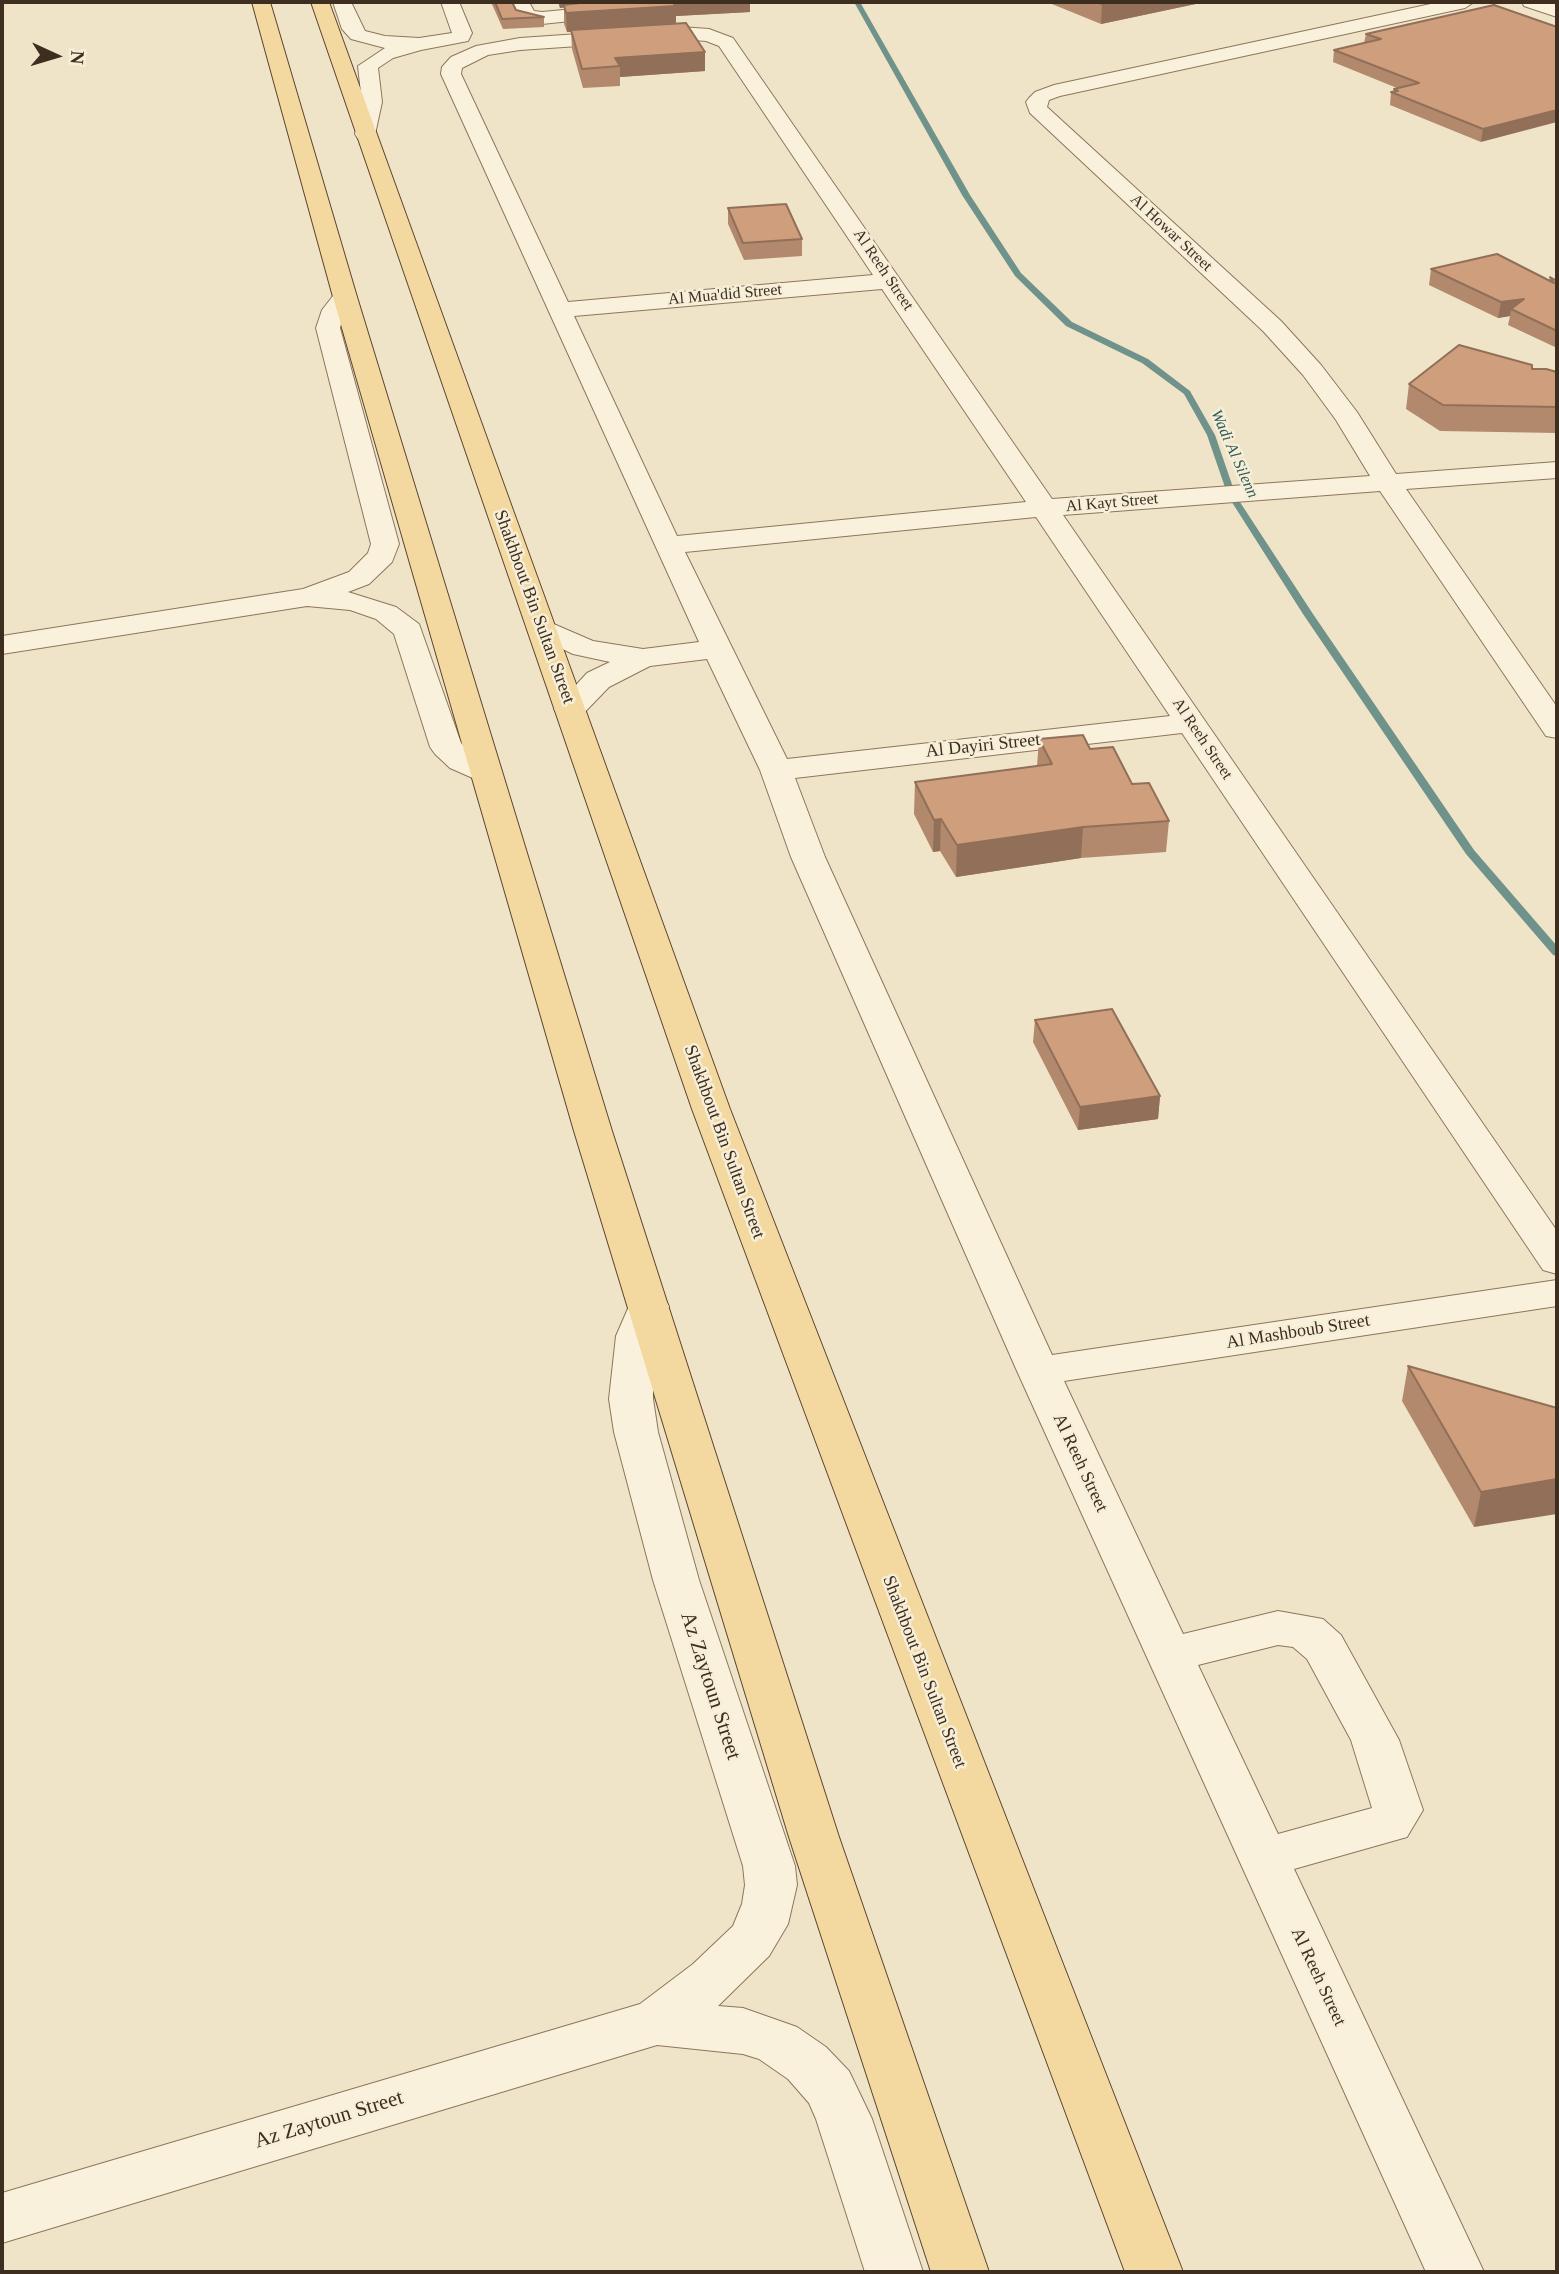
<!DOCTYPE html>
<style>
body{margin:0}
#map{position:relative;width:1559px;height:2274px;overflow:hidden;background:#f0e4c8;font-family:Georgia,serif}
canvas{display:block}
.frame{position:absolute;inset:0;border:4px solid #3d2e20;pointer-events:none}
.north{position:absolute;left:21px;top:21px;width:70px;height:70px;-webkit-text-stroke:5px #f7eed8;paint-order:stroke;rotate:94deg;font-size:19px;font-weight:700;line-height:28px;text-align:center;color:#3d2e20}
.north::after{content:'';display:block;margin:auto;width:24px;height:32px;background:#3d2e20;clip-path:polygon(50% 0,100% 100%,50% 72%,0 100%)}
</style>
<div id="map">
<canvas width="1559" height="2274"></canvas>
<div class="frame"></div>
<div class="north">N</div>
</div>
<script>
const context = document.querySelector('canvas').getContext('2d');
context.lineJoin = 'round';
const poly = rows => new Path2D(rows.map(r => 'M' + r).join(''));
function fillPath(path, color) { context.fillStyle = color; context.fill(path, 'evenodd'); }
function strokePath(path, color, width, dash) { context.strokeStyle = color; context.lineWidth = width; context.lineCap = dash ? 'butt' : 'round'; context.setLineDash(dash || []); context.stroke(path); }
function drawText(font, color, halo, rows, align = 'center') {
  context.font = font + ' Georgia,serif'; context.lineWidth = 5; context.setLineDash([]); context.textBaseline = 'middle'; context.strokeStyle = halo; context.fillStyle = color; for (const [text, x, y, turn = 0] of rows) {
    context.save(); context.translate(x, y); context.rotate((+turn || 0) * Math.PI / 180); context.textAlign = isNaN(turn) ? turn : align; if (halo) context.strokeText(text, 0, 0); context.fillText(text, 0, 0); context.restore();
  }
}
fillPath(poly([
 [854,2,860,2,970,195,1021,273,1072,322,1148,359,1190,391,1215,435,1236,496,1313,614,1474,850,1557,946,1557,956,1553,955,1466,854,1303,614,1228,496,1207,435,1184,394,1142,363,1066,326,1015,276,962,195,854,2]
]), '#6f938a');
const minor = poly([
 [333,2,351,2,365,31,385,36,419,38,452,33,441,2,459,2,472,33,468,41,421,50,393,58,378,68,382,102,374,139,358,139,355,134,362,102,358,66,385,48,351,39,342,29,333,2],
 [511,2,529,2,534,11,542,12,574,9,571,2,589,2,594,11,587,18,580,20,542,24,519,19,511,2],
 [1440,2,1474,2,1465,8,1060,96,1049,100,1047,107,1281,321,1321,365,1357,412,1396,474,1557,462,1557,478,1406,489,1557,707,1557,738,1546,736,1380,491,1063,515,1557,1231,1557,1274,1543,1270,1182,733,795,778,825,857,1052,1355,1557,1280,1557,1306,1064,1381,1183,1634,1278,1611,1323,1619,1341,1635,1399,1740,1423,1810,1407,1837,1294,1869,1484,2272,1426,2272,1017,1371,791,857,760,770,707,659,650,666,609,687,581,716,570,718,559,716,554,709,587,673,610,662,573,654,531,634,527,628,531,622,542,619,593,641,643,649,699,642,441,74,442,67,451,57,476,46,520,38,681,27,709,29,733,38,1052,499,1370,476,1336,420,1303,375,1263,331,1030,113,1026,102,1029,98,1035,92,1054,85,1440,2],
 [681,39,706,41,719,46,873,275,568,302,461,74,462,68,488,55,520,50,681,39],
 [882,289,1026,502,677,536,574,316,882,289],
 [1036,517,1170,716,787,759,685,552,1036,517],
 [1278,1645,1293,1647,1307,1659,1351,1740,1372,1808,1278,1834,1198,1665,1278,1645],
 [1522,2,1549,2,1557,5,1557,17,1524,6,1522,2],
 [345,290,354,292,357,297,343,316,340,328,399,544,392,562,369,584,348,592,396,607,419,624,461,743,472,754,497,765,502,772,497,779,486,782,475,779,450,768,435,754,430,747,394,634,376,619,350,610,307,606,2,654,2,636,303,589,349,572,368,553,371,544,316,328,322,310,336,292,345,290],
 [648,1293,663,1297,669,1306,658,1336,653,1367,653,1399,658,1432,699,1580,795,1866,797,1885,788,1924,769,1956,718,2006,743,2008,797,2027,826,2047,849,2071,872,2119,923,2272,865,2272,816,2119,809,2103,788,2079,759,2059,743,2054,657,2045,2,2243,2,2193,640,2004,693,1964,733,1926,742,1904,745,1885,743,1866,653,1580,614,1432,609,1399,616,1336,633,1297,648,1293]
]);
const major = poly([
 [252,2,270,2,357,297,612,1131,839,1837,989,2272,931,2272,789,1837,574,1131,333,297,252,2],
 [311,2,329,2,730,1109,1183,2272,1125,2272,692,1109,311,2]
]);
strokePath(minor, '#8d765c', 2);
strokePath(major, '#5b4430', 2);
fillPath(minor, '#faf1dc');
fillPath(major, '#f3d9a0');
fillPath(poly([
 [491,2,512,2,516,10,544,17,544,27,503,29],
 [558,2,570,2,570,4,587,2,750,2,750,12,676,16,676,24,705,71,620,77,620,86,583,88,572,49,571,32,567,32,564,24,564,7,560,8],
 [1047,2,1205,2,1101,24],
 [1557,27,1481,142,1390,105,1391,92,1393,92,1394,89,1397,88,1333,62,1334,50,1364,43,1366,34],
 [728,208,802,239,802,256,744,260,728,224],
 [1431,269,1549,280,1550,277,1557,281,1557,348,1508,325,1510,316,1498,318,1429,285],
 [1532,369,1557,372,1557,433,1440,431,1406,409,1409,384],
 [1039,739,1132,784,1169,821,1166,852,1081,858,956,877,940,851,933,852,914,814,915,782,1037,766],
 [1035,1020,1160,1096,1158,1119,1078,1130,1033,1042],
 [1408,1366,1557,1408,1474,1527,1402,1401]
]), '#b2896c');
fillPath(poly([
 [559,2,570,2,570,7,560,8],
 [670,2,750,2,750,12,676,16,676,25,567,32,566,13],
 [1114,2,1205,2,1101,24,1102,4],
 [705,52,705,71,620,77,620,66,615,58],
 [1557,110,1557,122,1481,142,1483,129],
 [1524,299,1511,309,1510,316,1498,318,1501,302],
 [941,819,940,851,933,852,934,820],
 [1083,827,1081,858,956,877,957,845],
 [1160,1096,1158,1119,1078,1130,1080,1107],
 [1557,1479,1557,1514,1474,1527,1481,1492]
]), '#916f58');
const building = poly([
 [495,2,512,2,516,10,544,17,502,19,495,2],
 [587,2,673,2,675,6,566,13,564,5,587,2],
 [1097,2,1114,2,1102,4,1097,2],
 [1494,5,1557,27,1557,110,1483,129,1391,92,1398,91,1394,89,1419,83,1334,50,1381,39,1366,34,1494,5],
 [686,23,705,52,615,58,620,66,582,69,571,30,686,23],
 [786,204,802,239,743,243,728,208,786,204],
 [1497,254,1554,283,1550,277,1557,281,1557,331,1511,309,1524,299,1501,302,1431,269,1497,254],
 [1459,345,1532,365,1532,369,1546,369,1557,372,1557,407,1443,405,1409,384,1459,345],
 [1083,735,1090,749,1113,747,1132,784,1149,783,1169,821,1083,827,957,845,941,819,934,820,915,782,1052,764,1039,739,1083,735],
 [1112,1009,1160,1096,1080,1107,1035,1020,1112,1009],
 [1408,1366,1557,1408,1557,1479,1481,1492,1408,1366]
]);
fillPath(building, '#cf9f7d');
strokePath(building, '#916f58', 2);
drawText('16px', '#3d2e20', '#f7eed8', [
 ["Al Howar Street",1171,233,43],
 ["Al Reeh Street",883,270,56],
 ["Al Mua'did Street",725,295,-5],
 ["Al Kayt Street",1112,503,-5],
 ["Al Reeh Street",1202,739,56]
]);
drawText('italic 16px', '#2f5d5a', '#f7eed8', [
 ["Wadi Al Silenn",1234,454,66]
]);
drawText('18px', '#3d2e20', '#f7eed8', [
 ["Shakhbout Bin Sultan Street",534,607,70],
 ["Al Dayiri Street",983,746,-6],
 ["Shakhbout Bin Sultan Street",724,1142,70],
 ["Al Mashboub Street",1298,1332,-9],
 ["Al Reeh Street",1080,1463,65],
 ["Shakhbout Bin Sultan Street",924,1672,69],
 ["Al Reeh Street",1318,1977,65]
]);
drawText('21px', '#3d2e20', '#f7eed8', [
 ["Az Zaytoun Street",710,1686,72],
 ["Az Zaytoun Street",329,2120,-17]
]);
</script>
